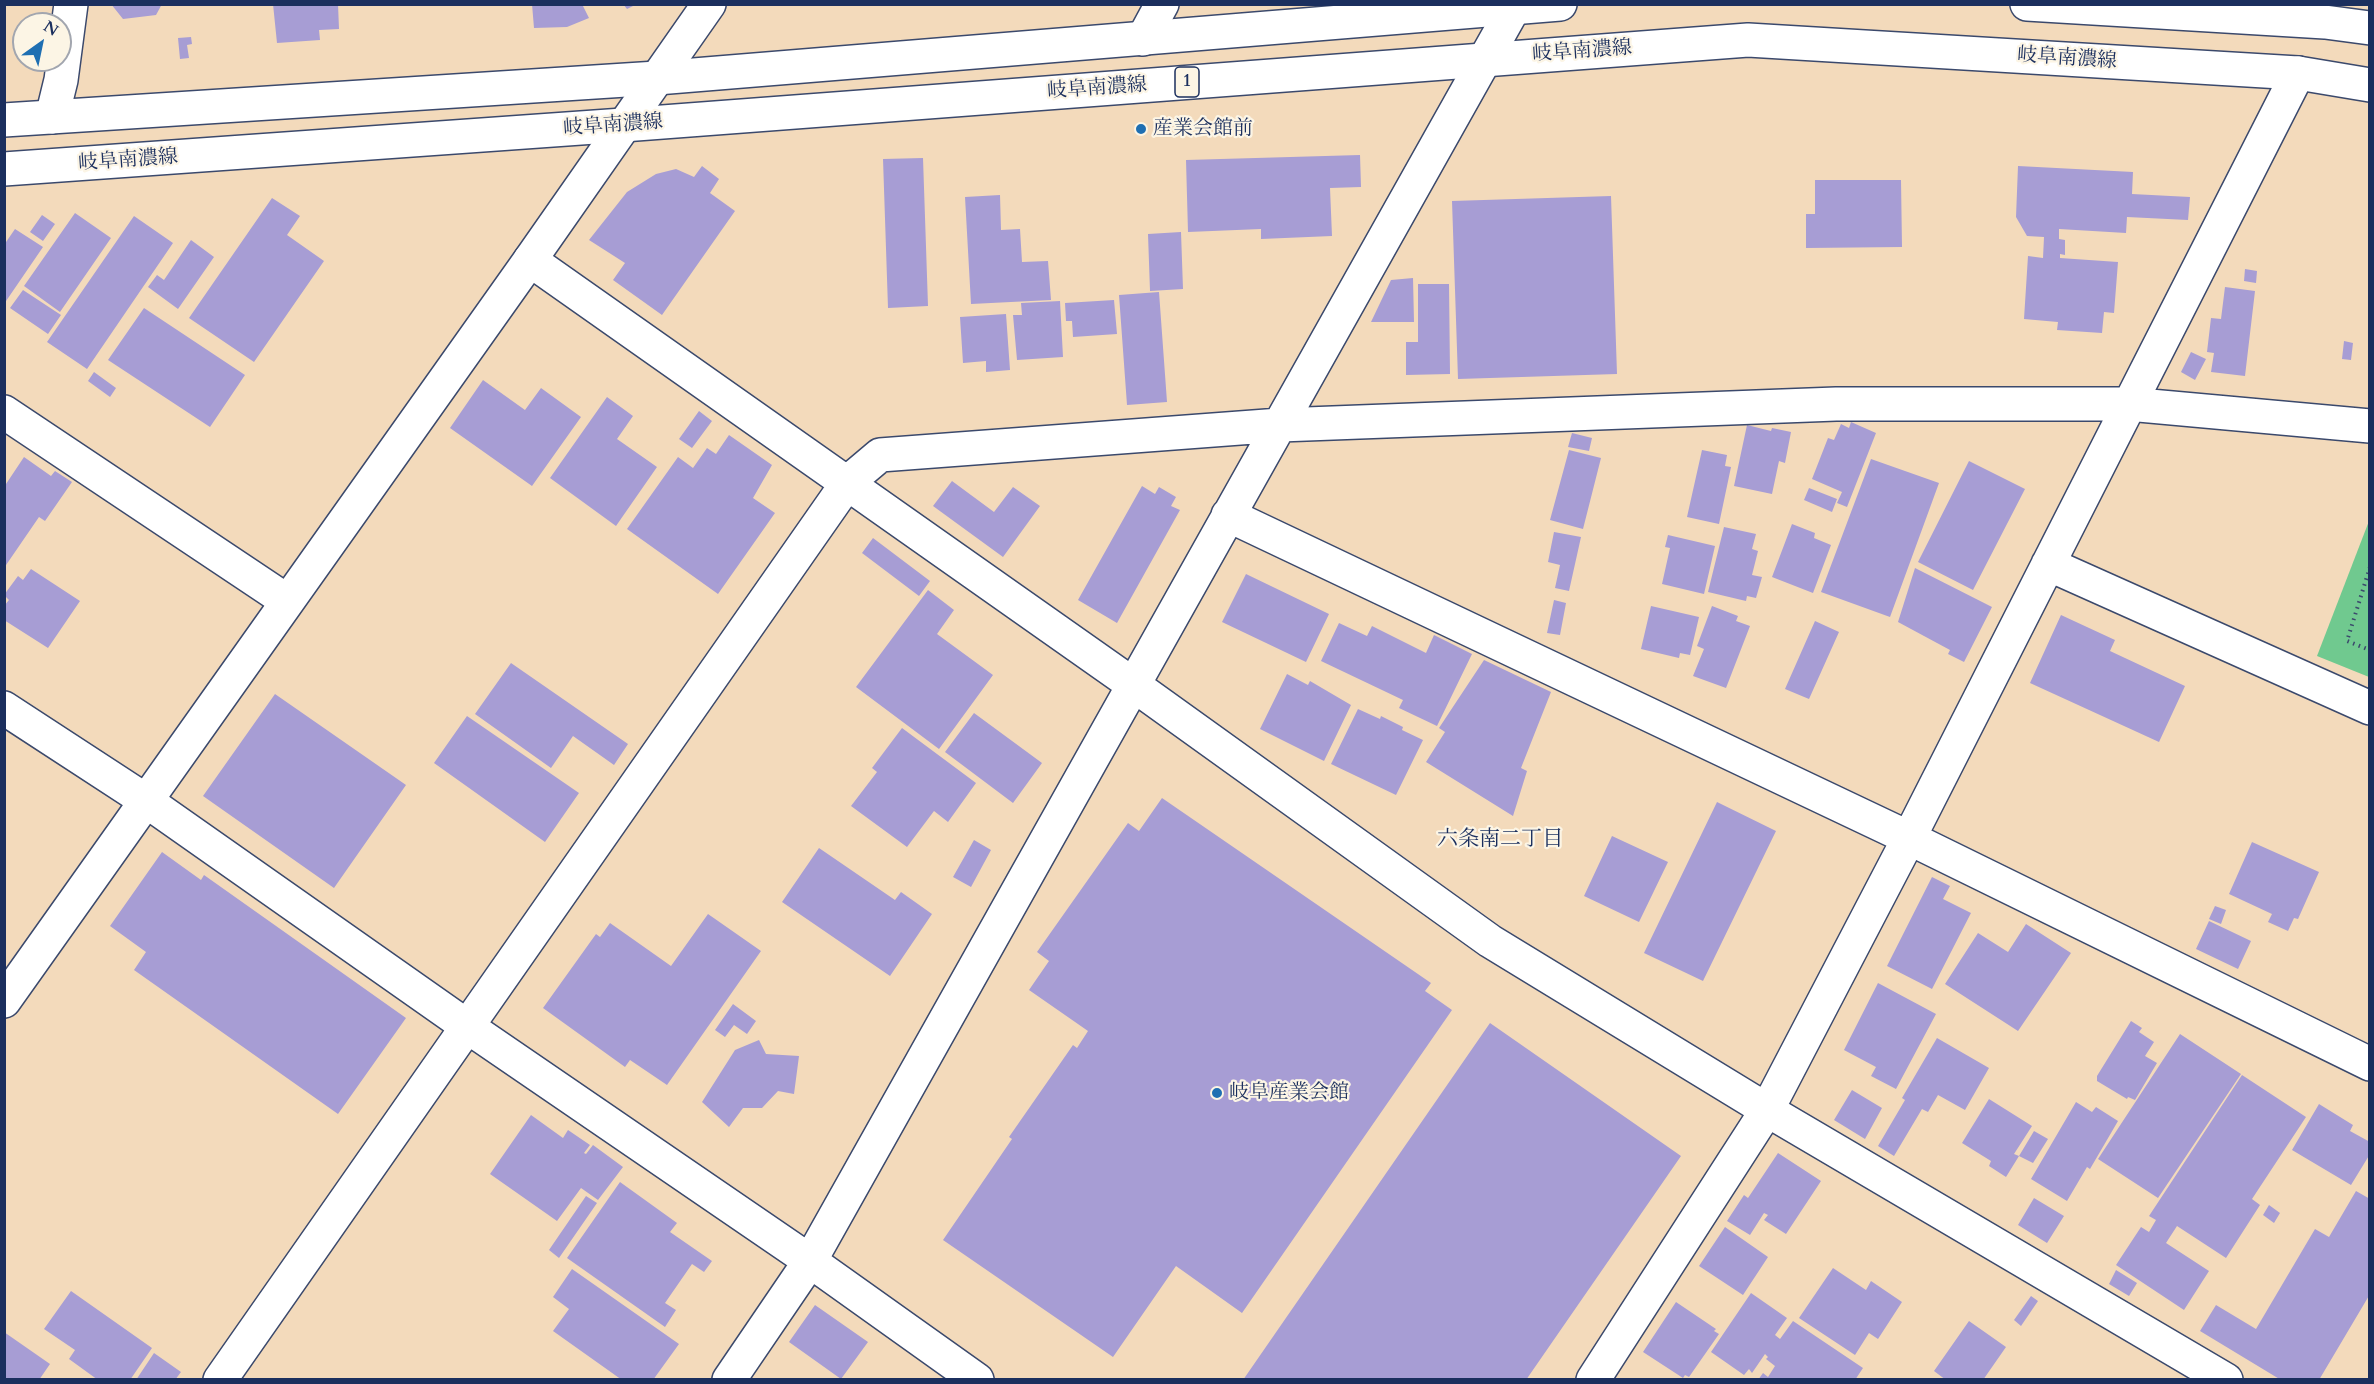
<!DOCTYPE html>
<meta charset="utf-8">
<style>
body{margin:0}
#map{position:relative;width:2374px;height:1384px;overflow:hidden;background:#f3dabb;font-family:Cardo,serif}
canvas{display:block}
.frame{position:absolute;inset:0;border:6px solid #1b2f5e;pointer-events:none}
.north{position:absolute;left:12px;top:12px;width:60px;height:60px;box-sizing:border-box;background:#fcf5e5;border:2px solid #a2a6af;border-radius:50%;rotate:33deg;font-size:16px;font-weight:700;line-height:24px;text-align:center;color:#1b2f5e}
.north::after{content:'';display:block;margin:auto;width:21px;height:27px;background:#1f6fb2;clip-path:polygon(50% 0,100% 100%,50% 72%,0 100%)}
</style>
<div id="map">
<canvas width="2374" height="1384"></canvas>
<div class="frame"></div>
<div class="north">N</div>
</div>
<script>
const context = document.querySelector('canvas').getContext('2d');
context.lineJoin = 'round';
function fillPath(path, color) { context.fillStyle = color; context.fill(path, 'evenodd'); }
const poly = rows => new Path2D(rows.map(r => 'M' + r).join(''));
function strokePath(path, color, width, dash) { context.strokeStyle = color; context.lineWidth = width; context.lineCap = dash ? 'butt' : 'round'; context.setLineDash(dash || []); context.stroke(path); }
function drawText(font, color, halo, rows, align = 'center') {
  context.font = font + ' Cardo,"Noto Serif JP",serif'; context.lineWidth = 4.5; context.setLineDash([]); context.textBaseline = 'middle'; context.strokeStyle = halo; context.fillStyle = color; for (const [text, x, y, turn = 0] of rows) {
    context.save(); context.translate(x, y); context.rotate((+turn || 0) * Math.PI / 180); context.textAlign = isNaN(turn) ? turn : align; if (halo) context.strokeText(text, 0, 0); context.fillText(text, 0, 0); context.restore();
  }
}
fillPath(poly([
 [2369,521,2369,677,2317,656]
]), '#70c98f');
fillPath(poly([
 [111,4,162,4,156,15,123,19],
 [273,4,338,4,339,29,319,30,320,40,277,43],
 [532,4,582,4,589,18,567,27,534,28],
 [623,4,637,4,627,9],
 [191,37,192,44,187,45,189,58,180,59,178,38],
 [1360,155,1361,187,1330,188,1332,236,1261,239,1261,229,1188,232,1186,160],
 [923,158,928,306,888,308,883,159],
 [702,166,719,179,710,193,735,211,662,315,613,280,625,263,589,240,627,192,656,174,676,169,694,177],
 [2018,166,2133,172,2132,194,2190,197,2188,220,2127,217,2126,233,2059,229,2059,239,2065,240,2065,255,2060,254,2060,258,2118,262,2114,313,2104,312,2102,333,2057,330,2058,322,2024,319,2028,256,2043,258,2044,237,2027,236,2016,217],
 [1815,180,1901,180,1902,247,1806,248,1806,214,1815,214],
 [1000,195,1001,230,1020,229,1022,262,1048,261,1051,300,971,304,965,197],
 [1611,196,1617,374,1458,379,1452,201],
 [272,198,300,216,287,235,324,261,254,362,189,318],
 [75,213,111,238,60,312,24,286],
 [42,215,55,224,43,241,30,232],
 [134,216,173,243,87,369,47,342],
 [15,229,43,247,4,304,4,245],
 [1181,232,1183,289,1150,291,1148,234],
 [191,240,214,257,178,309,148,287,157,275,164,280],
 [2245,269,2257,271,2256,283,2244,281],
 [1413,278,1414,322,1371,322,1391,280],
 [1418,284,1449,284,1450,374,1406,375,1406,342,1418,342],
 [2225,287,2255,291,2245,376,2211,372,2214,353,2207,352,2211,318,2221,319],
 [23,290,61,315,48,334,10,308],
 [1159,292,1167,402,1127,405,1119,295],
 [1114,300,1117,334,1073,337,1072,321,1066,321,1065,303],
 [1060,301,1063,357,1017,360,1013,315,1022,315,1021,303],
 [144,308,245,375,210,427,108,360],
 [1006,314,1010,370,986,372,986,361,963,363,960,317],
 [2344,341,2353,343,2351,360,2342,359],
 [2191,352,2206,359,2195,380,2181,372],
 [94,372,116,388,110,397,88,381],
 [483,380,525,410,541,388,581,417,532,486,450,428],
 [607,397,633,416,617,439,657,467,616,526,550,478],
 [699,411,712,421,692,448,679,439],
 [1851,422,1876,433,1847,507,1837,503,1842,492,1812,479,1828,438,1834,440,1841,424,1849,428],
 [1747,425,1771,431,1772,428,1791,432,1785,463,1779,461,1772,494,1734,486],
 [1572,433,1592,438,1589,451,1568,447],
 [729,435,772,465,753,498,775,513,718,594,627,529,678,457,693,468,707,448,716,454],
 [1569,450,1601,458,1583,529,1550,520],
 [1702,450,1727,455,1725,466,1731,467,1719,524,1687,517],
 [24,457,51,476,55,471,72,482,45,521,39,517,4,568,4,487],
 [1871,459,1939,483,1890,617,1821,592],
 [1969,461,2025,489,1973,590,1918,562],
 [952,481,994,512,1013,487,1040,506,1003,557,933,506],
 [1142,486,1155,494,1159,487,1176,497,1171,506,1180,510,1117,623,1078,600],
 [1809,488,1837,499,1832,512,1804,500],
 [1792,524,1815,533,1814,538,1831,545,1813,593,1772,577],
 [1724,527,1756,534,1752,549,1758,551,1752,575,1762,577,1756,598,1747,596,1746,601,1708,592],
 [1554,532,1581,537,1569,591,1555,588,1560,565,1548,562],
 [1668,535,1715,546,1704,594,1662,584,1670,548,1665,547],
 [873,538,930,581,919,596,862,553],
 [1915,568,1992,607,1964,662,1948,654,1950,650,1898,622],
 [31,569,80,601,48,648,4,620,4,606,9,600,4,595,18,576,23,580],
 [1246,574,1329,614,1306,662,1222,622],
 [928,590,954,610,937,634,993,675,939,749,856,687],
 [1554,600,1566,603,1560,635,1547,633],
 [1651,606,1699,617,1690,655,1680,653,1679,658,1641,649],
 [1712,606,1738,616,1736,621,1750,626,1726,688,1693,676,1704,649,1697,646],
 [2061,615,2115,640,2110,651,2185,686,2159,742,2030,683],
 [1815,621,1839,632,1809,699,1785,689],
 [1339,623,1367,636,1372,626,1426,653,1434,635,1472,654,1437,726,1399,708,1403,700,1321,661],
 [1484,660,1551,692,1521,768,1527,771,1513,816,1426,762,1445,732,1439,728],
 [511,663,628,744,614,765,573,736,551,768,475,714],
 [1287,674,1308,685,1310,681,1351,705,1324,761,1260,729],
 [275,694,406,785,334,888,203,796],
 [1358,709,1380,719,1381,716,1403,727,1402,730,1423,740,1396,795,1331,764],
 [974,713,1042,763,1013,803,945,752],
 [467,716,579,793,545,842,434,763],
 [902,728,976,783,948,822,934,811,907,847,851,806,877,772,872,768],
 [1162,798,1431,983,1425,991,1452,1010,1242,1313,1176,1266,1113,1357,943,1240,1012,1139,1009,1137,1073,1045,1077,1048,1088,1031,1029,990,1049,961,1037,952,1128,823,1139,831],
 [1717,802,1776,831,1703,981,1644,953],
 [1612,836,1668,862,1639,922,1584,896],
 [974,840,991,850,971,887,953,877],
 [2252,842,2319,872,2298,919,2294,918,2288,931,2268,922,2272,914,2229,894],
 [819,848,895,900,901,892,932,914,890,976,782,902],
 [162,852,201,880,204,875,406,1018,338,1114,134,970,146,952,110,926],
 [1932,877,1950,886,1943,899,1971,913,1932,989,1887,966],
 [2215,906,2226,910,2221,924,2209,919],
 [708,914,761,951,667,1085,630,1060,625,1067,543,1008,596,934,600,937,610,923,671,966],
 [2209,921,2251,941,2238,969,2196,949],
 [2026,924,2071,953,2018,1031,1945,984,1978,933,2008,952],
 [1878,983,1936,1014,1896,1089,1871,1076,1876,1067,1844,1050],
 [733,1004,756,1021,747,1034,734,1025,725,1037,715,1030],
 [2131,1021,2142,1028,2139,1032,2154,1042,2145,1056,2157,1063,2135,1100,2128,1097,2127,1099,2097,1081,2097,1076],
 [1490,1023,1681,1156,1526,1380,1243,1380],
 [2180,1034,2241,1074,2158,1198,2098,1159],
 [1937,1038,1989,1068,1965,1110,1938,1095,1928,1112,1922,1109,1894,1156,1878,1146,1905,1100,1902,1098],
 [759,1040,766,1054,799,1056,794,1094,778,1091,762,1108,743,1108,729,1127,702,1102,735,1050],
 [2242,1075,2306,1117,2252,1199,2260,1205,2226,1258,2177,1226,2166,1243,2209,1271,2184,1310,2116,1265,2141,1227,2149,1232,2156,1220,2149,1216],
 [1852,1090,1882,1108,1865,1139,1834,1120],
 [1989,1099,2032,1126,2014,1154,2019,1156,2006,1177,1989,1166,1991,1161,1962,1143],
 [2076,1102,2092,1112,2096,1107,2118,1121,2090,1169,2087,1167,2067,1201,2031,1179],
 [2319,1104,2353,1125,2350,1131,2370,1142,2370,1154,2351,1185,2292,1150],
 [531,1115,563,1138,568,1130,590,1145,584,1153,586,1154,593,1145,623,1167,598,1200,581,1188,557,1221,490,1174],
 [2034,1131,2048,1139,2033,1163,2019,1156],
 [1778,1153,1821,1181,1786,1234,1764,1220,1768,1215,1764,1213,1750,1235,1727,1221,1744,1195,1748,1198],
 [620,1182,677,1223,670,1232,712,1261,704,1272,692,1264,665,1303,676,1310,665,1327,567,1258],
 [2356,1191,2370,1199,2370,1294,2319,1380,2281,1380,2200,1331,2216,1305,2256,1329,2315,1229,2329,1237],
 [586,1196,597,1203,559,1258,549,1250],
 [2034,1198,2064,1216,2047,1243,2018,1225],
 [2269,1205,2280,1213,2274,1223,2263,1215],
 [1725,1227,1768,1257,1743,1295,1699,1266],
 [1833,1268,1866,1290,1871,1281,1902,1302,1878,1339,1869,1333,1855,1355,1799,1318],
 [572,1269,679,1344,653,1380,622,1380,553,1331,569,1309,553,1297],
 [2116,1270,2137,1283,2129,1296,2109,1284],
 [71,1291,152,1348,130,1380,98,1380,69,1359,75,1350,44,1329],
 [1751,1293,1787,1318,1775,1335,1780,1339,1793,1321,1863,1368,1855,1380,1758,1380,1763,1373,1768,1377,1775,1366,1766,1359,1768,1357,1765,1354,1752,1373,1749,1369,1744,1375,1711,1352],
 [2031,1296,2038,1301,2021,1326,2014,1320],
 [1676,1302,1716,1329,1714,1331,1719,1334,1689,1377,1685,1375,1683,1378,1643,1352],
 [815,1305,868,1342,841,1379,789,1342],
 [1969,1321,2006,1347,1983,1380,1946,1380,1934,1371],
 [4,1332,50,1364,39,1380,4,1380],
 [154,1353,181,1372,175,1380,136,1380]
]), '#a79dd4');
const minor = poly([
 [1143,39,1162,4],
 [52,117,61,80,71,4],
 [530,260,1135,686,1490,941,1767,1110,2226,1380],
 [4,412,287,601],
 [1228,515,1909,838,2370,1064],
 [2048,564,2370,708],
 [4,708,145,800,468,1027,810,1261,977,1380],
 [220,1380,848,482,880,455,1280,425,1836,404,2128,404,2370,426],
 [729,1380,810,1261,1516,4],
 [1593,1380,1767,1110,1909,838,2298,73]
]);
const tertiary = poly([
 [4,1001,530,260,709,4]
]);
const primary = poly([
 [2027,4,2325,22,2370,28],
 [4,120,657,78,1560,4],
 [4,169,623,125,1748,40,2298,73,2370,85]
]);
strokePath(minor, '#3b496c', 36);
strokePath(tertiary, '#3b496c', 36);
strokePath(primary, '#3b496c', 36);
strokePath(poly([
 [2370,567,2347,641,2370,650]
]), '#3b496c', 4, [1.5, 4.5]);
strokePath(minor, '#fff', 33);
strokePath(tertiary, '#fff', 33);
strokePath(primary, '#fff', 33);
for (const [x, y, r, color] of [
 [1141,129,6,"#1f6fb2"],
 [1217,1093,6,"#1f6fb2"]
]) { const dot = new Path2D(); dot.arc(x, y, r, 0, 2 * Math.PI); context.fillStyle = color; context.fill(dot); strokePath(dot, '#fcf5e5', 2); }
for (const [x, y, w] of [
 [1187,82,24]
]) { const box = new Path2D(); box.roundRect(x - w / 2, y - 15, w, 30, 4.5); context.fillStyle = '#fcf5e5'; context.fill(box); strokePath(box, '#1b2f5e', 1.5); }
drawText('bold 18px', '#1b2f5e', null, [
 ["1",1187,82]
]);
drawText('20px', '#1b2f5e', '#fcf5e5', [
 ["岐阜南濃線",1582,52,-4],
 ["岐阜南濃線",2067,59,4],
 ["岐阜南濃線",1097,89,-4],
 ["岐阜南濃線",613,126,-4],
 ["岐阜南濃線",128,161,-4]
]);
drawText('20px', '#1b2f5e', '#fcf5e5', [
 ["産業会館前",1153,129],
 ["岐阜産業会館",1229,1093]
], 'left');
drawText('21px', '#1b2f5e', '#fcf5e5', [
 ["六条南二丁目",1500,840]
]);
</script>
